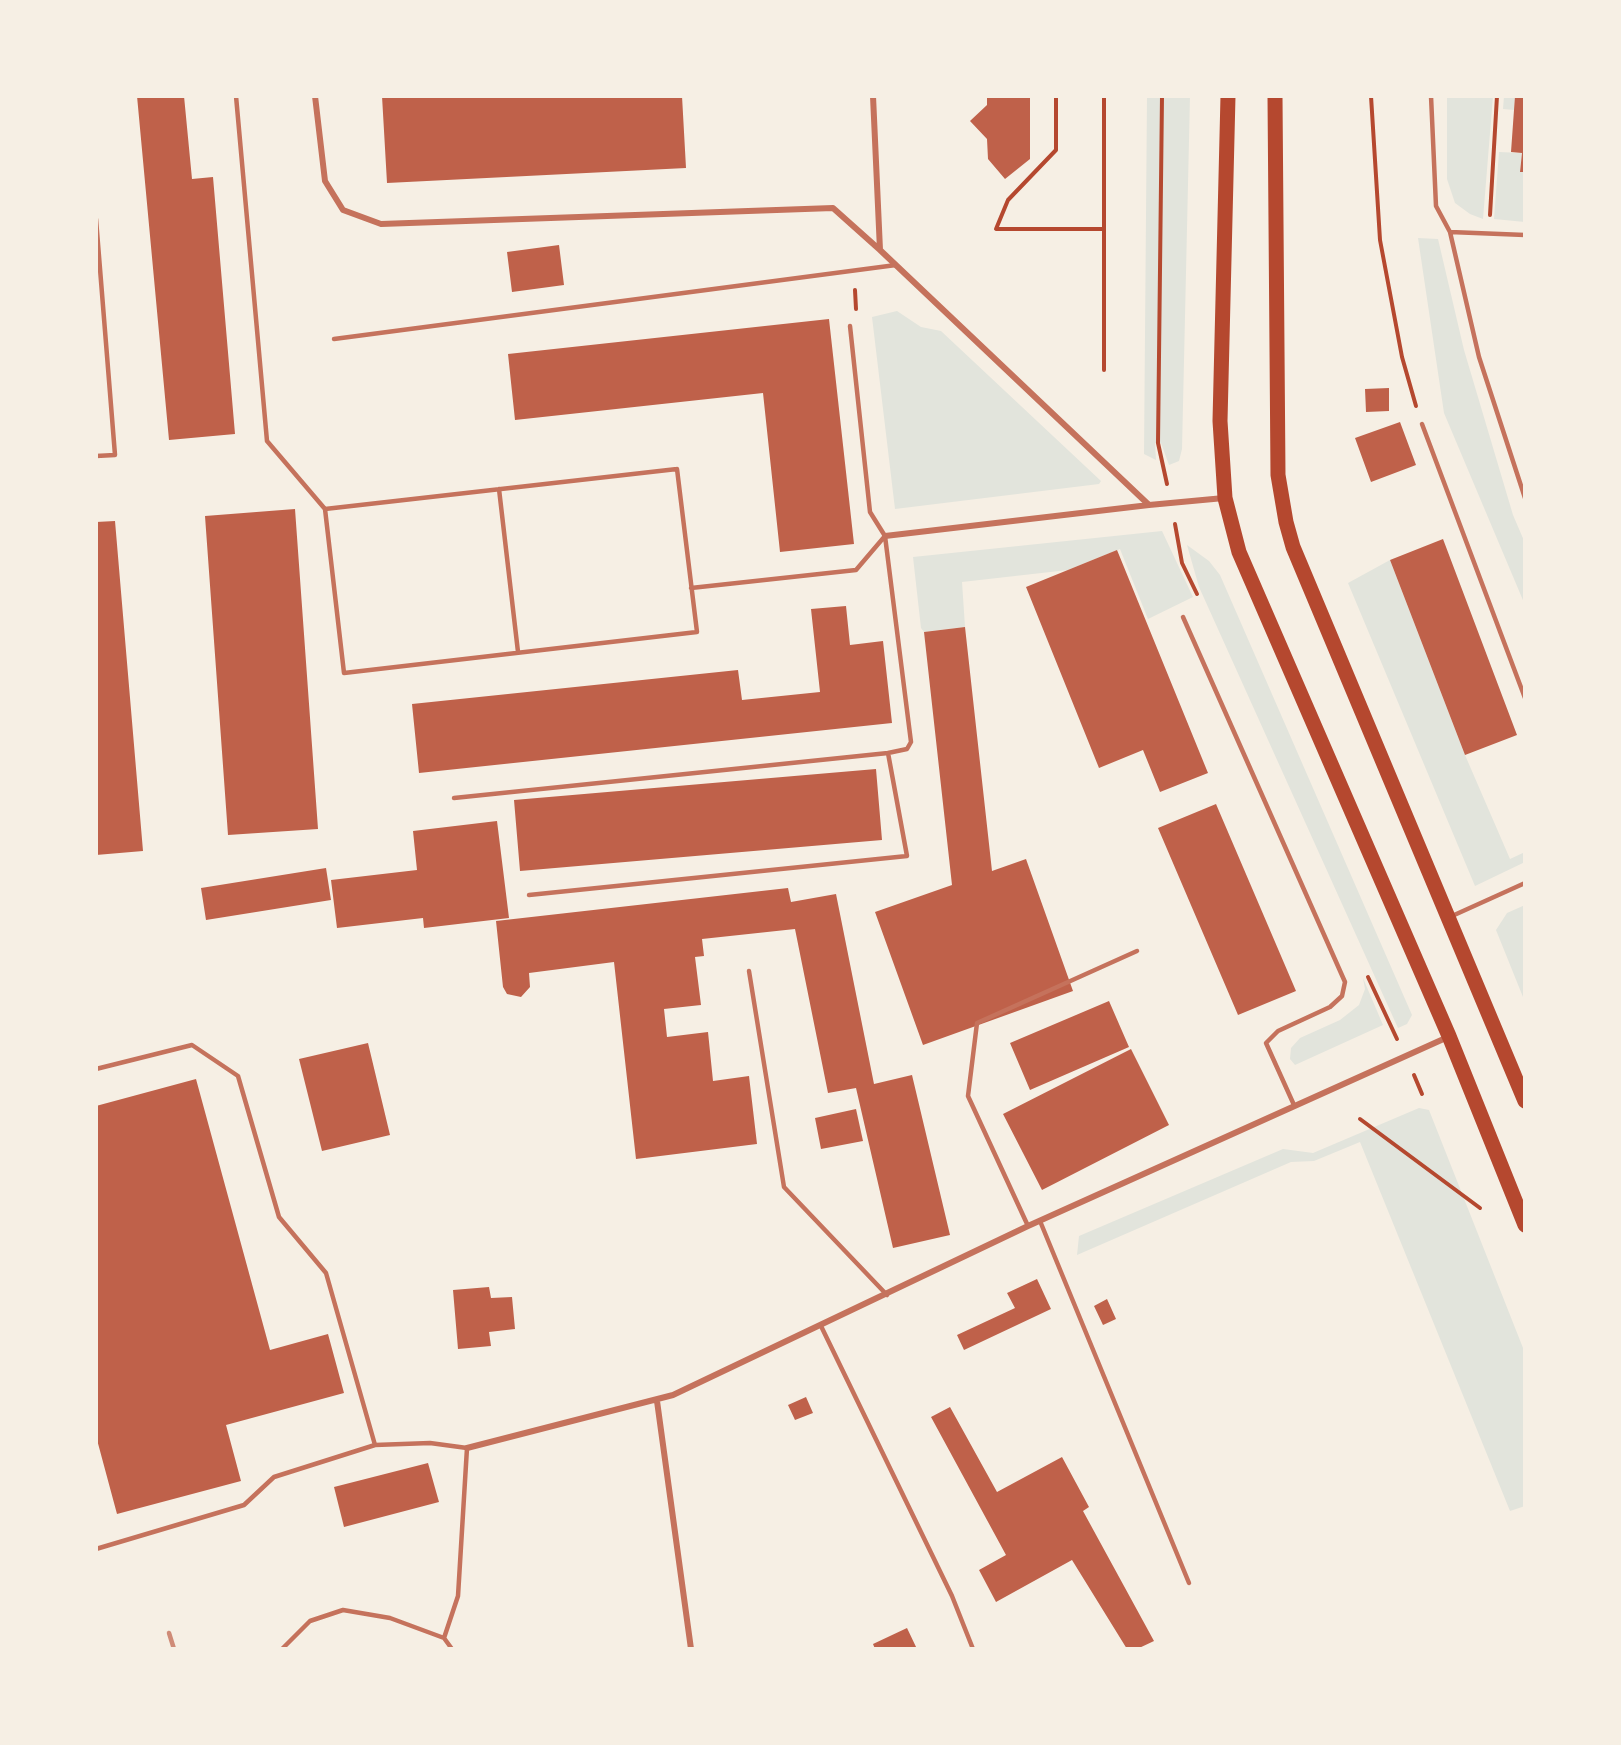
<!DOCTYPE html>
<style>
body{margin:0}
#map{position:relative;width:1621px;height:1745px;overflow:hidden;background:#f6efe4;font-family:"Fira Sans",sans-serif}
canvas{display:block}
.frame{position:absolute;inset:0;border:98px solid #f6efe4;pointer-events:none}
</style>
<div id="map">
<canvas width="1621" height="1745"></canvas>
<div class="frame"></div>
</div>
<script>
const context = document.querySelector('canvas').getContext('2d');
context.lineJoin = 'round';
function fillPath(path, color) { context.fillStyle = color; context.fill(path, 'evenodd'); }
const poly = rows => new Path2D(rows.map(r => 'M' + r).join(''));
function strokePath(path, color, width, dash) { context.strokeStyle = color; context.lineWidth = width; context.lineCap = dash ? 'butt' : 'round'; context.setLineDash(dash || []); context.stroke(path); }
fillPath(poly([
 [1147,96,1190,96,1182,449,1179,461,1169,465,1161,443,1155,443,1156,460,1144,454],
 [1447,96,1493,96,1483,219,1470,214,1455,203,1447,179],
 [1504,96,1515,96,1514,110,1503,109],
 [1499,152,1522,153,1520,171,1525,172,1525,222,1494,219],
 [1418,238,1438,239,1464,350,1513,515,1525,543,1525,605,1444,413],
 [897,311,921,327,941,331,1101,481,1099,484,895,509,872,317],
 [1162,531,1193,597,1148,619,1120,549,1068,570,962,582,965,627,924,632,921,628,913,557],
 [1187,545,1209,561,1220,575,1412,1015,1407,1024,1398,1028,1199,587],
 [1390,560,1465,755,1510,859,1525,852,1525,862,1475,886,1348,583],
 [1525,905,1525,1002,1496,930,1507,913],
 [1363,978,1383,1025,1295,1065,1290,1059,1291,1048,1300,1038,1340,1020,1359,1005,1365,989],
 [1419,1108,1429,1110,1525,1353,1525,1506,1510,1511,1360,1142,1314,1161,1291,1162,1077,1255,1079,1236,1283,1149,1313,1153]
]), '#e2e4dc');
fillPath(poly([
 [137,96,184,96,192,179,213,177,235,434,169,440],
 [382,96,682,96,686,168,387,183],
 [987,96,1030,96,1030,159,1005,179,988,159,987,139,970,121,987,105],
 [1515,96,1525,96,1525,172,1520,172,1522,153,1511,152],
 [559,245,564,285,512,292,507,252],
 [829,319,854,544,780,552,763,393,515,420,508,354],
 [1389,388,1389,411,1366,412,1365,389],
 [1400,422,1416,465,1371,482,1355,438],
 [295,509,318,829,228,835,205,516],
 [115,521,143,851,96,855,96,522],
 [1443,539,1517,735,1465,755,1390,560],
 [1117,550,1208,773,1160,792,1143,750,1099,768,1026,587],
 [846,606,850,645,883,641,892,723,419,773,412,704,738,670,742,700,820,692,811,609],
 [965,627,992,871,1026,859,1073,991,923,1045,875,912,952,885,924,632],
 [876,769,882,840,520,871,514,800],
 [1216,804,1296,991,1238,1015,1158,828],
 [497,821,509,918,424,928,423,918,337,928,331,880,417,870,413,831],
 [326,868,331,900,206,920,201,888],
 [788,888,791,902,836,894,874,1084,912,1075,950,1235,893,1248,856,1088,828,1093,795,929,702,939,704,956,695,957,701,1005,664,1009,667,1037,708,1032,713,1081,749,1076,757,1144,636,1159,614,962,529,973,530,987,521,997,507,994,503,987,496,921],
 [1109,1001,1129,1047,1030,1090,1010,1043],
 [368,1043,390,1135,322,1151,299,1059],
 [1131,1049,1169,1125,1042,1190,1003,1114],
 [196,1079,270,1350,328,1334,344,1393,226,1425,241,1481,117,1514,96,1436,96,1106],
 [856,1109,863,1141,821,1149,815,1118],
 [1037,1279,1051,1309,964,1350,957,1335,1015,1308,1007,1293],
 [489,1287,491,1298,512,1297,515,1329,489,1332,491,1346,458,1349,453,1290],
 [1107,1299,1116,1319,1103,1325,1094,1306],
 [806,1397,813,1413,795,1420,788,1405],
 [950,1407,997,1492,1062,1457,1089,1507,1083,1511,1154,1641,1137,1649,1127,1649,1072,1560,996,1602,979,1570,1006,1555,931,1417],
 [428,1463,439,1502,344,1527,334,1487],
 [907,1628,917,1649,875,1649,873,1644]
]), '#bf614a');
strokePath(poly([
 [1056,96,1056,150,1008,200,996,229,1104,229],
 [1162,96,1158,443,1167,484],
 [1371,96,1380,240,1402,357,1416,406],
 [1490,215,1497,96],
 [855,290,856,309],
 [1104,370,1104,96],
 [1175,524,1182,563,1197,594],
 [1368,977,1397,1039],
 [1414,1075,1422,1094],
 [1360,1119,1480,1208]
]), '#b5482f', 4);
strokePath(poly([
 [236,96,267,441,325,509],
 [1431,96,1436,206,1450,232,1479,357,1525,498],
 [96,219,115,455,96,456],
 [1450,232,1525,235],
 [850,326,870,512,885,536,911,742,907,749,888,753],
 [334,339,896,265],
 [1422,424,1525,698],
 [677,469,697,632,344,673,325,509,677,469],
 [499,489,518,652],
 [691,588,856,570,885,536],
 [1183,617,1345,982,1342,996,1330,1007,1278,1031,1266,1043,1294,1105],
 [454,798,888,753,907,856,529,895],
 [1452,916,1525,883],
 [749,971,784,1187,887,1295],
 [96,1069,192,1045,238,1076,279,1217,326,1273,375,1445,430,1443,467,1448,458,1596,444,1638],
 [1040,1221,1189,1583],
 [1028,1226,968,1096,977,1023,1137,951],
 [821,1326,952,1596,973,1649],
 [96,1549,244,1505,274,1477,375,1445],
 [282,1649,310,1621,343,1610,390,1618,444,1638,452,1649]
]), '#c5725c', 4.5);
strokePath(poly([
 [315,96,325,181,343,210,381,224,833,208,880,250],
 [873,96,880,250,1149,505,1224,498],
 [885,536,1149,505],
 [657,1401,691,1649],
 [467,1448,673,1395,1028,1226,1448,1037]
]), '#c5725c', 6);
strokePath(poly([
 [1228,96,1220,421,1225,498,1239,552,1449,1036,1525,1225],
 [1275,96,1278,475,1286,522,1293,547,1525,1101]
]), '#b5482f', 15);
strokePath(poly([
 [169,1633,174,1649]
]), '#cf8b77', 4.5);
</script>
